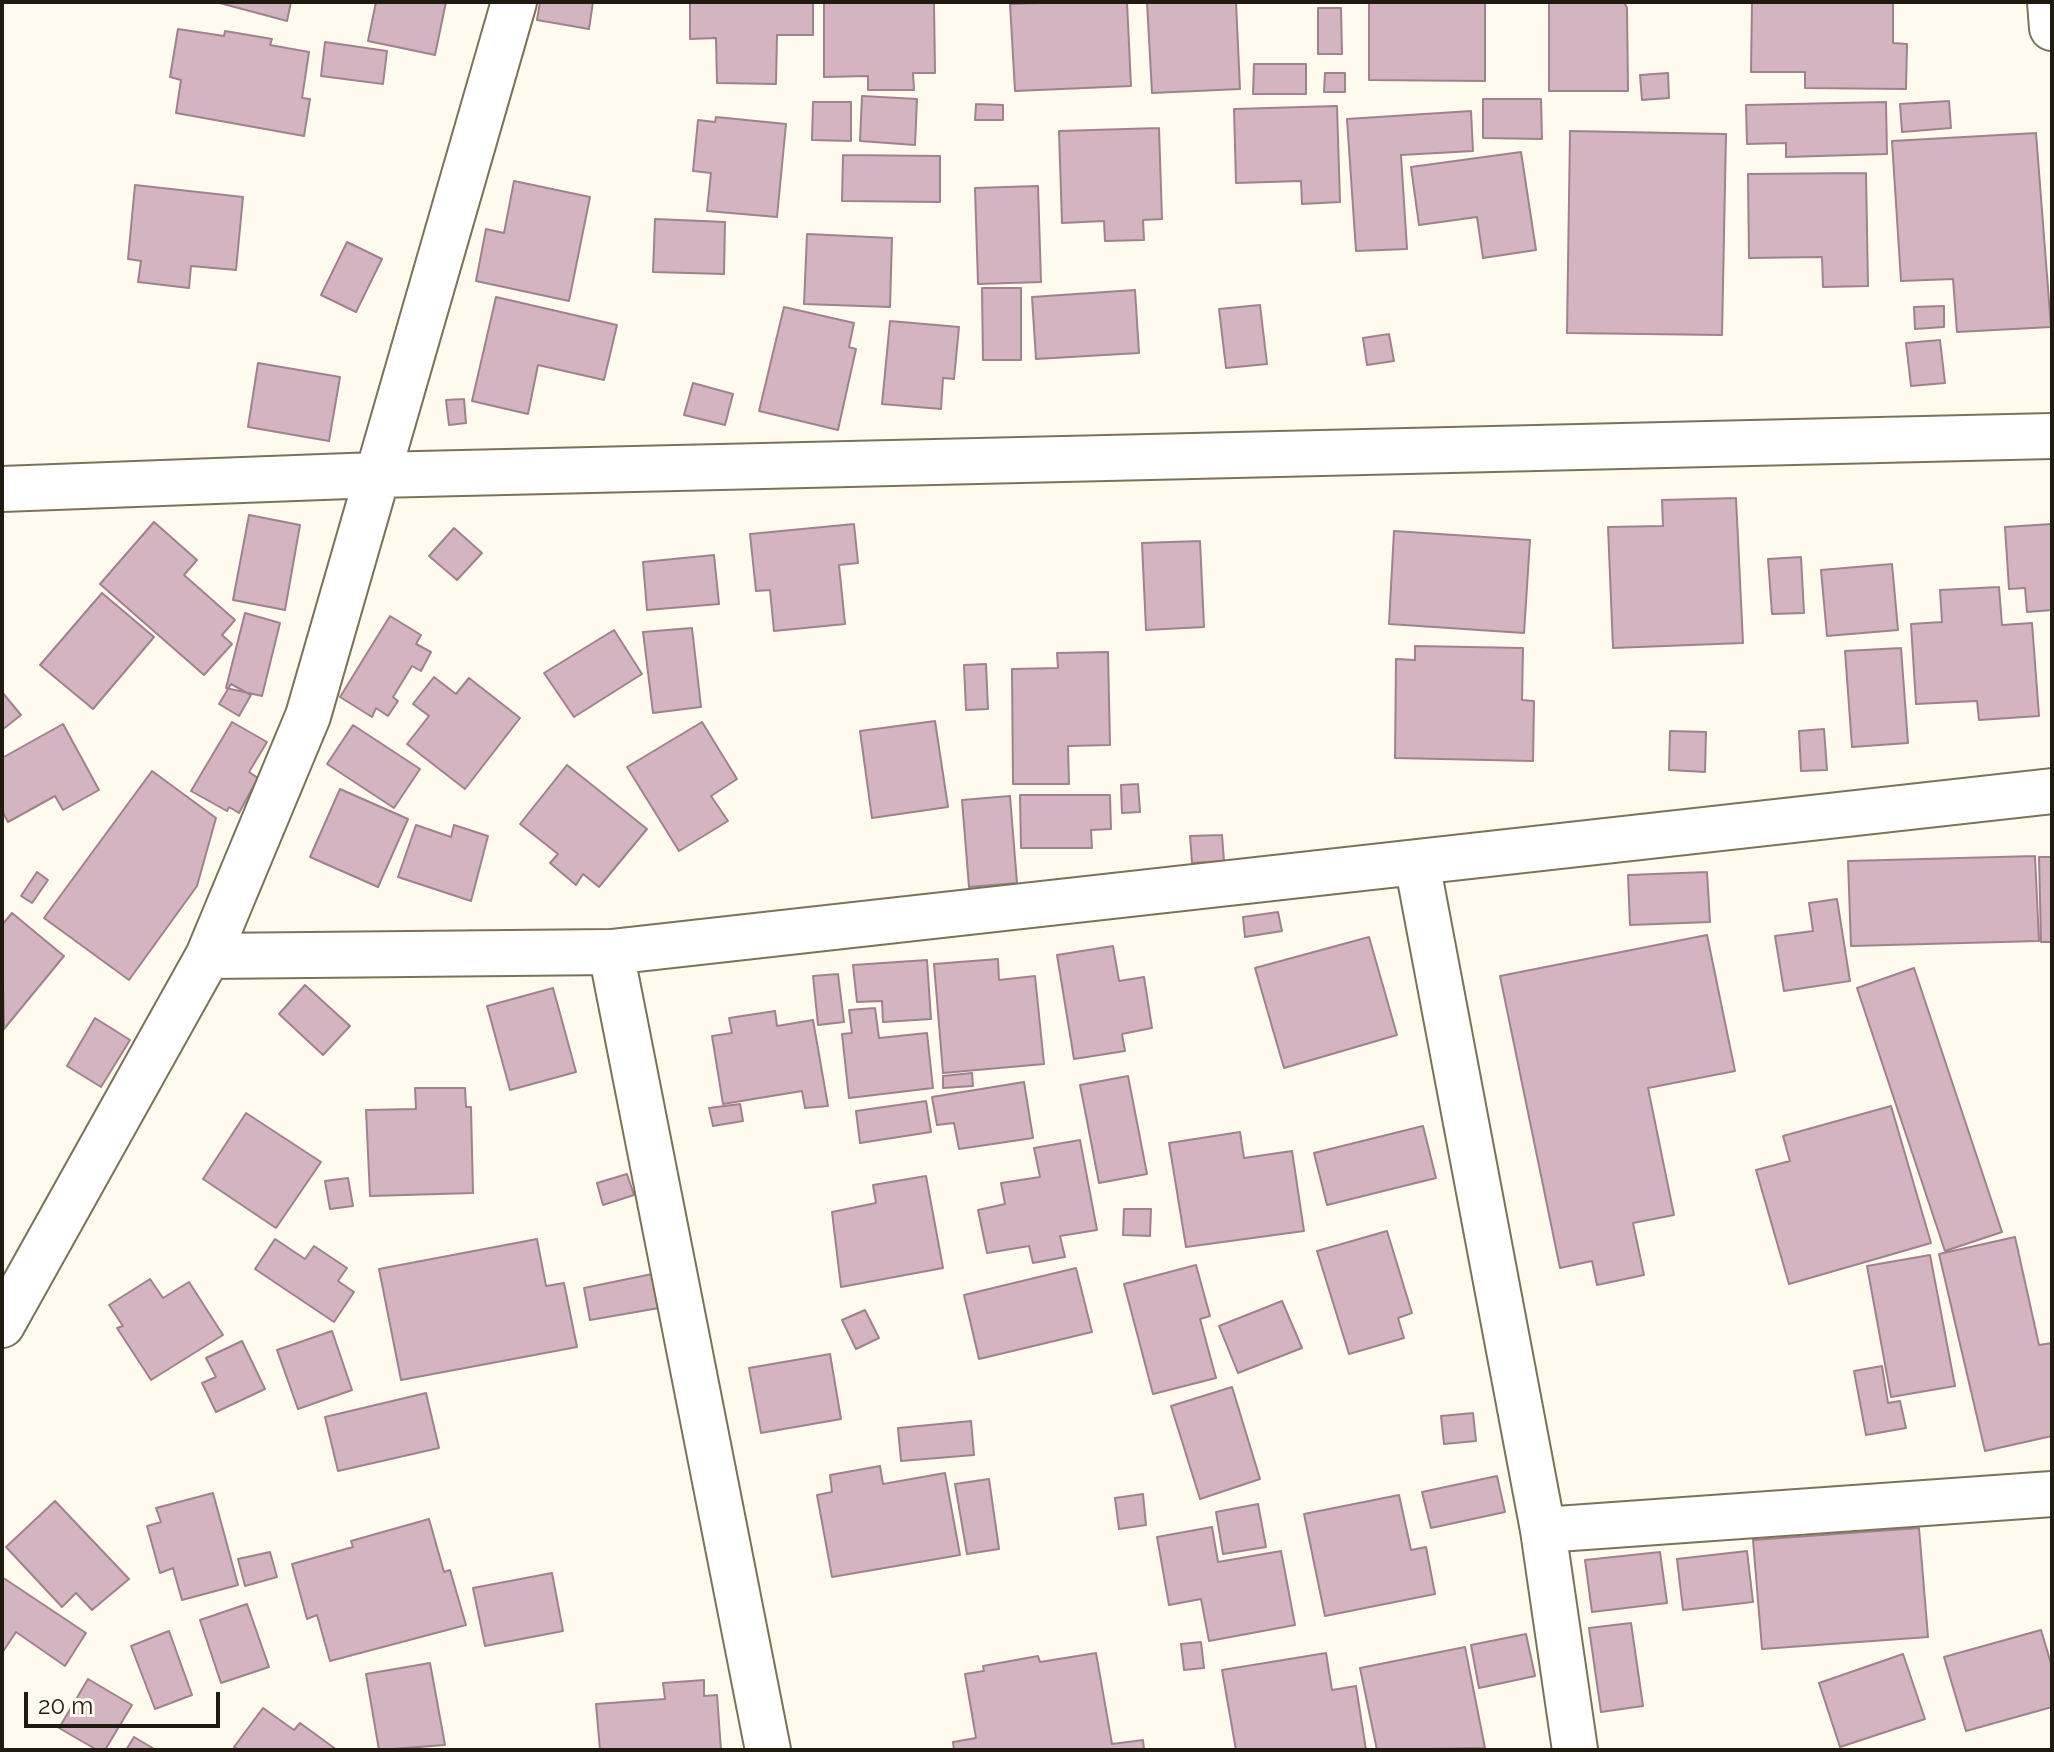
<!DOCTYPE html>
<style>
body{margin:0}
#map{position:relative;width:2054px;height:1752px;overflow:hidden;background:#fefaee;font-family:Raleway,sans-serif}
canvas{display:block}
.frame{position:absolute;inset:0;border:4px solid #1f1b11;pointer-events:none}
.scale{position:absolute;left:24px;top:1692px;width:196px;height:36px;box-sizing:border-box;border:4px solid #1f1b11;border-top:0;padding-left:10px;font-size:24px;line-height:28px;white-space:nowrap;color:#1f1b11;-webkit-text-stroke:6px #fefaee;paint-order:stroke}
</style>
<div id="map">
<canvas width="2054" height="1752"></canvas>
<div class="frame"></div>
<div class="scale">20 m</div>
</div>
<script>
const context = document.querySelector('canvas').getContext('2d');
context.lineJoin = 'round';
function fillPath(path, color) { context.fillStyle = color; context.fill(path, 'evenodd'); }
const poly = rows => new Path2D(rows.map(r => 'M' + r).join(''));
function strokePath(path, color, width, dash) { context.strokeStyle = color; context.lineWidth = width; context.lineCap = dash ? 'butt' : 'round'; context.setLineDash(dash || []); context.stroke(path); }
const building = poly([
 [216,2,291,2,287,21,216,2],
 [376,2,446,2,435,55,368,41,376,2],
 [540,2,593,2,589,29,537,20,540,2],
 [690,2,813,2,813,35,777,35,776,84,717,83,716,38,690,39,690,2],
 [824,2,934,2,935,73,913,73,914,90,868,90,868,76,824,77,824,2],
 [1064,2,1127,2,1131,86,1015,91,1010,4,1064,2],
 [1147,2,1236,2,1240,89,1152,93,1147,2],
 [1369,2,1485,2,1485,81,1369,80,1369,2],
 [1549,2,1624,2,1627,8,1628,91,1549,91,1549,2],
 [1752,2,1893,2,1893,43,1907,44,1906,89,1805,88,1805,72,1751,72,1752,2],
 [1318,8,1341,8,1342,54,1318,54,1318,8],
 [178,29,224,36,225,31,272,39,270,45,309,52,302,98,310,99,304,136,176,113,181,80,170,77,178,29],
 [325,42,387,51,383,84,321,76,325,42],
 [1254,64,1306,64,1306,94,1253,94,1254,64],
 [1325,73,1345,73,1345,92,1324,92,1325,73],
 [1668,73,1669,98,1642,100,1640,75,1668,73],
 [862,96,917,99,915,145,860,141,862,96],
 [1483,99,1541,99,1542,139,1483,138,1483,99],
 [1949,101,1951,128,1902,132,1900,104,1949,101],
 [813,102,851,102,851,141,812,140,813,102],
 [1886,102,1887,154,1786,157,1786,143,1747,144,1746,105,1886,102],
 [976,104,1003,105,1003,120,975,120,976,104],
 [1337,106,1340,202,1302,204,1301,181,1236,183,1234,109,1337,106],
 [1471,111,1473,151,1401,155,1407,249,1356,251,1347,119,1471,111],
 [716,117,786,124,777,217,707,211,711,173,693,171,698,120,715,122,716,117],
 [1159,128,1162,219,1143,220,1144,240,1105,241,1104,221,1062,223,1059,131,1159,128],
 [1570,131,1726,134,1722,335,1567,333,1570,131],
 [2036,133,2051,327,1957,332,1953,279,1901,281,1892,141,2036,133],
 [1521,152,1536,250,1483,258,1477,217,1419,225,1411,167,1521,152],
 [843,155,940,156,940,202,842,201,843,155],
 [1866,173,1868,286,1823,287,1822,257,1749,258,1748,174,1866,173],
 [514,181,590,197,569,301,476,281,486,229,504,233,514,181],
 [135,185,243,197,236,270,191,266,189,288,138,282,141,261,128,259,135,185],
 [1038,186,1041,282,978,284,975,188,1038,186],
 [655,219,725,222,724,274,653,272,655,219],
 [807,234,892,238,890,307,804,304,807,234],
 [347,242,382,259,356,312,321,295,347,242],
 [982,288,1021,288,1021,360,983,360,982,288],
 [1135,290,1139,353,1036,359,1032,297,1135,290],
 [496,297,617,325,604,380,538,365,528,414,472,401,496,297],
 [1260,305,1267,364,1226,368,1219,309,1260,305],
 [1944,306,1944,327,1915,329,1914,307,1944,306],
 [784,307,854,323,849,347,856,349,838,430,759,411,784,307],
 [890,321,959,327,954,379,943,378,941,409,882,404,890,321],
 [1389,334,1394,361,1367,365,1363,338,1389,334],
 [1940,340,1945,383,1911,386,1906,343,1940,340],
 [258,363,340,377,329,441,248,427,258,363],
 [693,383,733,394,725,425,684,415,693,383],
 [464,399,466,423,449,425,446,400,464,399],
 [1736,498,1743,643,1613,648,1608,527,1663,526,1662,500,1736,498],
 [249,515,300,525,285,610,233,600,249,515],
 [154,522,197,560,184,575,235,620,222,635,232,644,204,675,100,584,154,522],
 [854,524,858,563,839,565,845,624,774,631,770,590,756,591,750,534,854,524],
 [2052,524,2052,610,2027,612,2025,588,2009,589,2005,527,2052,524],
 [454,528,482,553,457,580,429,556,454,528],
 [1394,531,1530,540,1524,633,1389,624,1394,531],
 [1200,541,1204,627,1146,630,1142,543,1200,541],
 [714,555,719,604,647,610,643,562,714,555],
 [1801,557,1804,613,1772,614,1768,559,1801,557],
 [1892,564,1898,630,1827,636,1821,570,1892,564],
 [1999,587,2002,625,2032,623,2039,716,1979,720,1977,701,1916,704,1911,624,1942,622,1940,590,1999,587],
 [102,593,154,637,93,709,40,665,102,593],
 [245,613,280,623,262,696,226,688,245,613],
 [390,616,421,635,416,644,431,652,421,671,412,666,393,697,398,701,388,716,376,708,372,717,340,697,390,616],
 [692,628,701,707,653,713,643,632,692,628],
 [614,630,642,674,574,717,544,673,614,630],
 [1415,646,1523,648,1522,700,1534,701,1533,761,1395,758,1396,659,1415,660,1415,646],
 [1901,648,1908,743,1852,747,1845,651,1901,648],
 [1108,652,1110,745,1068,746,1069,784,1013,784,1012,669,1058,668,1057,653,1108,652],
 [986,664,988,709,966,710,964,665,986,664],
 [434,677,456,694,469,678,520,718,465,789,407,744,429,716,413,704,434,677],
 [231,684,251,695,239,716,219,704,231,684],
 [2,692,21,715,2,730,2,692],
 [935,721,948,807,872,818,860,731,935,721],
 [232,722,267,742,249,772,258,778,239,813,229,807,227,811,191,791,232,722],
 [702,722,737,779,711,796,728,821,679,851,627,767,702,722],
 [63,724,99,790,63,810,55,796,8,822,2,811,2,758,63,724],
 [353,725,420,769,394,808,327,764,353,725],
 [1824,729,1827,770,1801,771,1799,731,1824,729],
 [1670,731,1706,732,1705,772,1669,770,1670,731],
 [567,765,647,829,599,887,583,874,576,885,550,863,558,854,520,824,567,765],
 [152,771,216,818,197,886,129,980,44,918,152,771],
 [1138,784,1140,812,1122,813,1121,785,1138,784],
 [340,789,408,819,378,887,310,857,340,789],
 [1020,795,1110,795,1111,829,1091,830,1092,848,1021,848,1020,795],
 [1010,796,1017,883,969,887,962,800,1010,796],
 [416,825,451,837,454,825,488,836,471,901,398,877,416,825],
 [1222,835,1224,861,1192,863,1190,836,1222,835],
 [2035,856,2039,941,1851,946,1848,861,2035,856],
 [2039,857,2052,857,2052,942,2041,942,2039,857],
 [37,872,48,880,32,903,21,896,37,872],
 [1707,872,1710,922,1630,925,1628,875,1707,872],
 [1837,899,1850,981,1784,991,1775,936,1813,931,1809,903,1837,899],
 [1278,912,1282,931,1245,937,1243,917,1278,912],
 [12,913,64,956,4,1029,2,925,12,913],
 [1707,935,1735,1071,1648,1088,1674,1215,1633,1223,1644,1275,1597,1285,1592,1261,1560,1268,1500,976,1707,935],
 [1369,937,1397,1035,1284,1068,1255,968,1369,937],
 [1113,946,1119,981,1144,977,1152,1028,1122,1034,1125,1051,1074,1059,1057,955,1113,946],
 [998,959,999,980,1035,976,1044,1064,943,1073,934,964,998,959],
 [927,960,931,1019,883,1022,882,1001,857,1002,853,965,927,960],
 [1914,968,2002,1232,1945,1251,1857,988,1914,968],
 [838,974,844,1022,818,1025,813,976,838,974],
 [305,985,350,1026,323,1055,279,1014,305,985],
 [553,988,576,1072,510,1090,487,1006,553,988],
 [875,1008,879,1038,927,1033,933,1088,849,1098,842,1034,852,1033,849,1010,875,1008],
 [775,1011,777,1026,813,1020,828,1106,805,1108,802,1091,723,1104,712,1036,732,1033,729,1018,775,1011],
 [95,1018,130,1040,101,1087,67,1066,95,1018],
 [972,1073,973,1086,943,1088,943,1076,972,1073],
 [1128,1076,1147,1174,1099,1183,1080,1085,1128,1076],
 [1024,1082,1033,1138,959,1149,954,1123,937,1125,932,1097,1024,1082],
 [415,1088,465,1088,466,1107,471,1107,473,1193,370,1196,366,1110,416,1109,415,1088],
 [926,1101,931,1132,860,1143,856,1111,926,1101],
 [740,1104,743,1121,713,1126,709,1108,740,1104],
 [1891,1106,1931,1243,1789,1284,1756,1170,1790,1161,1783,1136,1891,1106],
 [246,1113,321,1162,276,1228,203,1179,246,1113],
 [1423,1126,1436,1178,1327,1205,1314,1153,1423,1126],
 [1240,1132,1244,1158,1292,1151,1304,1231,1186,1247,1169,1143,1240,1132],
 [1080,1140,1097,1230,1060,1236,1065,1257,1033,1263,1029,1246,987,1253,978,1210,1005,1204,1001,1183,1040,1177,1034,1148,1080,1140],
 [627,1174,634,1195,603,1205,597,1183,627,1174],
 [926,1176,943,1268,841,1287,832,1212,876,1203,873,1185,926,1176],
 [348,1178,353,1206,330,1209,325,1181,348,1178],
 [1124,1209,1151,1209,1150,1236,1123,1235,1124,1209],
 [1387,1231,1412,1313,1398,1318,1404,1338,1349,1354,1317,1251,1387,1231],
 [2015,1237,2039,1345,2052,1343,2052,1436,1985,1451,1939,1254,2015,1237],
 [275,1239,305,1259,314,1246,347,1268,338,1281,354,1292,334,1322,255,1269,275,1239],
 [537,1239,546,1286,564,1283,577,1347,401,1380,379,1269,537,1239],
 [1930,1255,1955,1386,1891,1397,1867,1266,1930,1255],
 [1196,1265,1210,1316,1200,1319,1216,1378,1153,1394,1124,1284,1196,1265],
 [1076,1268,1092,1332,979,1359,964,1295,1076,1268],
 [652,1274,659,1308,590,1320,584,1288,652,1274],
 [150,1279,163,1298,189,1282,223,1335,151,1380,117,1328,123,1326,109,1305,150,1279],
 [1282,1301,1302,1348,1238,1373,1219,1326,1282,1301],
 [865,1310,879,1338,856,1349,842,1320,865,1310],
 [332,1331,352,1390,298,1409,277,1350,332,1331],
 [242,1341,265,1389,216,1412,202,1383,216,1377,206,1358,242,1341],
 [830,1354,841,1419,761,1433,749,1368,830,1354],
 [1882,1366,1888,1403,1900,1401,1906,1428,1866,1435,1854,1371,1882,1366],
 [1232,1387,1260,1479,1200,1499,1171,1406,1232,1387],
 [426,1393,439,1448,338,1471,325,1417,426,1393],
 [1473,1413,1476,1441,1444,1444,1441,1416,1473,1413],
 [971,1421,974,1455,901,1461,898,1428,971,1421],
 [880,1466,883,1484,945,1473,960,1555,832,1577,817,1495,832,1492,830,1475,880,1466],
 [1497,1476,1505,1512,1431,1528,1422,1492,1497,1476],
 [989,1479,999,1549,967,1554,955,1484,989,1479],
 [213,1493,238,1585,182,1600,173,1568,160,1573,147,1526,161,1522,156,1508,213,1493],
 [1143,1494,1146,1525,1119,1529,1115,1498,1143,1494],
 [1399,1495,1411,1550,1426,1547,1435,1594,1325,1616,1304,1514,1399,1495],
 [55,1501,129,1579,92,1610,76,1593,62,1607,6,1547,55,1501],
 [1258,1504,1266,1547,1223,1554,1216,1512,1258,1504],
 [429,1519,444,1572,450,1570,466,1625,330,1661,317,1615,307,1619,292,1564,353,1547,351,1541,429,1519],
 [1212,1527,1218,1562,1281,1551,1295,1625,1209,1641,1201,1599,1169,1605,1157,1537,1212,1527],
 [1919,1528,1928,1637,1762,1649,1753,1540,1919,1528],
 [1747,1551,1753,1602,1683,1610,1677,1559,1747,1551],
 [270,1552,277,1577,245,1586,238,1559,270,1552],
 [1660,1552,1667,1603,1592,1612,1585,1560,1660,1552],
 [552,1573,563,1631,485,1646,473,1588,552,1573],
 [2,1577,86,1633,65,1666,16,1632,2,1653,2,1577],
 [247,1604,269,1667,221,1683,200,1620,247,1604],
 [1631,1623,1643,1706,1601,1712,1589,1628,1631,1623],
 [2041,1630,2052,1667,2052,1707,1966,1731,1944,1657,2041,1630],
 [169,1631,192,1695,155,1709,131,1646,169,1631],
 [1526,1634,1535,1676,1479,1688,1471,1645,1526,1634],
 [1201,1642,1204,1668,1184,1670,1181,1644,1201,1642],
 [1465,1647,1485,1748,1377,1750,1360,1668,1465,1647],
 [1096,1653,1112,1744,1143,1740,1144,1750,954,1750,953,1742,976,1738,965,1674,984,1671,983,1666,1038,1656,1040,1662,1096,1653],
 [1326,1653,1332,1690,1356,1686,1366,1750,1236,1750,1222,1670,1326,1653],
 [1903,1654,1925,1719,1840,1747,1819,1683,1903,1654],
 [430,1663,445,1745,379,1750,366,1674,430,1663],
 [88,1679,132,1705,105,1750,97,1750,59,1728,88,1679],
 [704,1680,704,1696,717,1695,721,1750,600,1750,596,1704,665,1699,663,1683,704,1680],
 [263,1708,294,1730,300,1723,337,1750,238,1750,234,1747,263,1708],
 [134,1737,156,1750,126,1750,134,1737]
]);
fillPath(building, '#d3b4c0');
strokePath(building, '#9f828d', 2);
const street = poly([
 [2050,2,2052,28],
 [2,489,376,475,2052,436],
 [1417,863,1543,1530,1575,1750],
 [611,952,768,1750],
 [208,956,611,952,2052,791],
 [2,1325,208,956,308,716,514,2],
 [1543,1530,2052,1494]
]);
strokePath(street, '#7b7258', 48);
strokePath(street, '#fff', 44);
</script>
